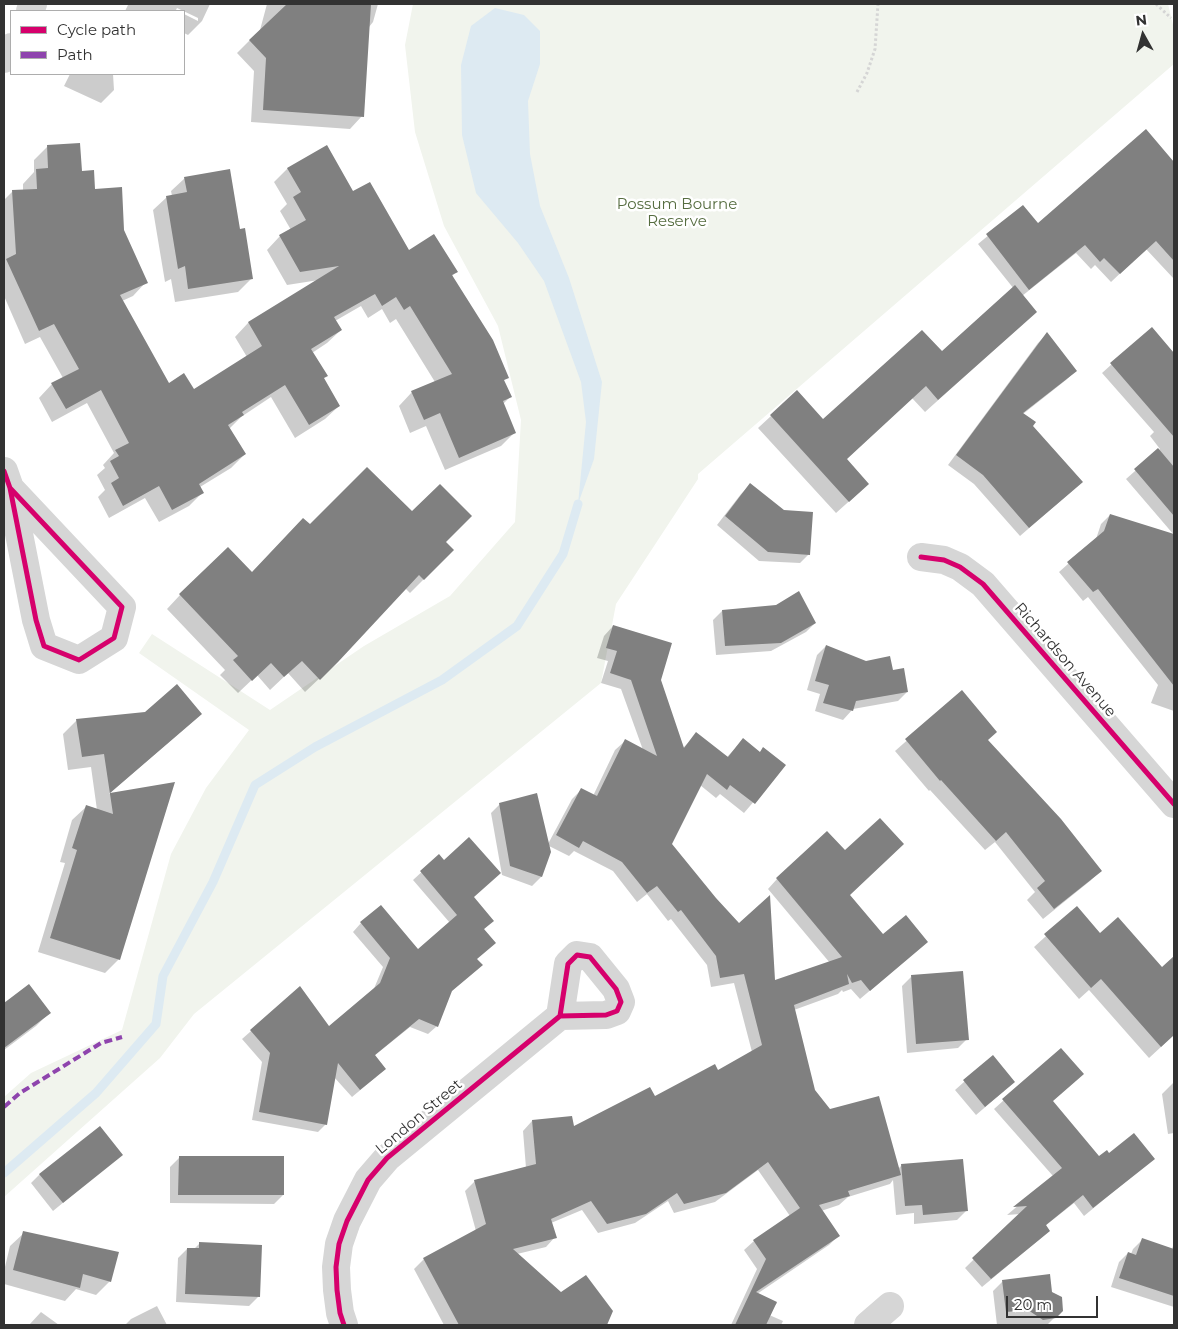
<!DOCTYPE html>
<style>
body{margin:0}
#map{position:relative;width:1178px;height:1329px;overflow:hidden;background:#fff;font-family:Montserrat,sans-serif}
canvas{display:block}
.frame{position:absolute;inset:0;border:5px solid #323232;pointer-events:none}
.legend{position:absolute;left:10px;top:10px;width:175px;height:65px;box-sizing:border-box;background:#fff;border:1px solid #adadad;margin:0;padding:6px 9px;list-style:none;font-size:15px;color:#323232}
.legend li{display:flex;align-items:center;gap:10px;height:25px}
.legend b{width:25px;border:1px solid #adadad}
.north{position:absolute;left:1118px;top:10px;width:50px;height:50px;-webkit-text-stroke:4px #fff;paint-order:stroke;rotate:353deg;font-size:14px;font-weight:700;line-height:20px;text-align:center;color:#323232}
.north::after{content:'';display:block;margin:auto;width:18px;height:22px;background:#323232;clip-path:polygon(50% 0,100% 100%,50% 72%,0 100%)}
.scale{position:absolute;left:1006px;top:1296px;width:92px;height:22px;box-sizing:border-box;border:2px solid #323232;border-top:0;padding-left:6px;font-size:15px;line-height:18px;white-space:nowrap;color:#323232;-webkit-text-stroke:4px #fff;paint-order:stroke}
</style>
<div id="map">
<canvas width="1178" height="1329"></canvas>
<div class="frame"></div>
<ul class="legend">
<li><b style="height:6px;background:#d6006c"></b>Cycle path</li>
<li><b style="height:6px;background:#8e44ad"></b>Path</li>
</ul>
<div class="north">N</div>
<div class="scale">20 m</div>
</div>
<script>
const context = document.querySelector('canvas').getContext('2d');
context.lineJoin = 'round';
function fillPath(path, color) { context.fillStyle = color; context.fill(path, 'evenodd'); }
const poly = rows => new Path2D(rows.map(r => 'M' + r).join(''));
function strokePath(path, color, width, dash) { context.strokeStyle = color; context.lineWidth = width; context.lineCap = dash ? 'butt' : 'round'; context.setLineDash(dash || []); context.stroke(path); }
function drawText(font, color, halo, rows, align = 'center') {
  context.font = font + ' Montserrat,sans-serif'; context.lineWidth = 5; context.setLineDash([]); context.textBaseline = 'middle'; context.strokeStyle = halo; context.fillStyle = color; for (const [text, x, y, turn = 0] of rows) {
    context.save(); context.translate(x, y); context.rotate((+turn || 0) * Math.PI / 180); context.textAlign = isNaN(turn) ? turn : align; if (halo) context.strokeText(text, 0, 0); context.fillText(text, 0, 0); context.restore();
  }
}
fillPath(poly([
 [413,4,1168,4,1174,29,1174,64,698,474,698,479,616,604,601,683,194,1014,160,1058,4,1197,4,1097,31,1073,122,1030,171,854,206,788,249,730,139,653,152,634,270,710,364,646,450,596,515,522,521,420,498,326,444,226,415,132,405,45]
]), '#f1f4ed');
fillPath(poly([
 [495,8,524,15,540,31,540,64,528,101,530,154,540,206,569,278,602,382,594,459,578,504,586,422,581,382,544,281,518,243,476,193,462,135,461,65,471,26]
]), '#ddeaf2');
fillPath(poly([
 [125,4,210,4,202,21,188,35,184,33,184,14,198,21,198,18,177,8,176,10,178,11,125,11,128,5],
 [267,4,378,4,373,22,369,27,362,116,350,129,251,122,254,71,237,53,260,30],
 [70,74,113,74,114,90,101,103,64,86],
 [1146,130,1174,164,1174,279,1146,249,1111,282,1095,265,1091,269,1076,253,1022,296,1023,324,925,412,912,398,845,460,855,496,836,513,758,428,771,416,823,420,942,353,1014,289,978,244,1023,207,1037,225],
 [47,147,80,172,123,230,146,282,133,296,122,301,168,385,193,391,247,357,235,337,248,323,319,280,287,285,267,250,280,236,291,230,280,211,287,204,274,182,288,168,353,193,408,252,456,272,452,276,507,377,503,381,510,397,503,404,515,432,501,446,445,470,426,426,410,433,399,406,412,392,435,382,396,319,390,323,382,309,368,318,361,306,335,321,341,330,327,343,312,353,323,379,339,406,325,419,295,438,271,397,241,417,229,429,245,454,231,468,200,487,203,492,189,506,159,522,145,498,109,518,98,497,105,490,97,475,105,468,103,465,114,453,87,403,52,422,39,398,52,384,63,378,40,337,25,344,4,296,4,200,12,192,23,191,23,184,34,172,34,160],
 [185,178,239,230,251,279,238,292,175,302,171,279,165,282,153,210,167,197,172,196,171,191],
 [1152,328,1174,355,1174,535,1126,479,1160,449,1150,436,1154,432,1102,373],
 [1047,334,1075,371,1066,380,1023,414,1072,491,1020,536,974,484,948,465,1038,343],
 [750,485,809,554,800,563,759,561,717,525,741,494],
 [412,513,453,550,410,593,405,588,323,675,305,692,288,673,270,690,257,675,238,693,220,675,225,670,167,609,180,595,252,573,310,526],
 [1110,515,1174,535,1174,626,1171,628,1174,630,1174,711,1151,703,1158,685,1088,597,1083,601,1059,572,1096,539,1101,524],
 [722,611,815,623,806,632,771,651,716,655,713,620],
 [613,626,659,680,683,748,697,734,727,757,743,740,759,753,764,748,785,765,744,813,720,794,716,798,700,785,670,845,774,982,830,963,768,889,777,879,848,895,883,935,927,942,860,999,851,989,843,992,842,990,838,994,794,1010,814,1090,830,1111,898,1169,902,1165,966,1211,957,1220,914,1224,914,1213,896,1215,893,1180,890,1184,848,1197,839,1205,821,1211,838,1236,829,1245,757,1294,777,1303,767,1314,783,1321,781,1325,731,1325,757,1269,744,1250,754,1241,790,1216,758,1170,715,1202,674,1213,668,1201,635,1223,598,1233,582,1210,551,1223,555,1237,546,1247,517,1254,561,1294,607,1325,444,1325,414,1269,424,1259,476,1231,465,1191,475,1181,526,1168,523,1131,532,1121,573,1128,654,1098,718,1071,752,1052,734,983,711,987,707,965,671,919,668,921,647,894,637,902,613,871,574,851,569,856,549,846,550,851,541,877,532,886,502,875,491,813,500,804,548,844,572,799,582,789,593,796,615,750,625,741,643,750,621,689,601,683,608,661,597,658,604,636],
 [826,646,892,672,907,692,898,701,853,709,843,720,815,711,820,694,807,690,817,655],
 [962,692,987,741,1101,870,1090,881,1043,919,1027,900,1035,892,995,842,985,850,930,790,929,791,895,751],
 [146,713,201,714,109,794,173,784,119,959,105,973,38,952,65,863,60,862,72,820,86,807,97,810,91,767,68,770,63,734,77,720],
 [439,856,492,921,483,930,476,959,450,992,437,1026,428,1034,410,1027,374,1056,376,1077,352,1097,334,1077,326,1124,318,1132,252,1120,262,1062,242,1039,300,988,329,1028,373,991,383,967,353,932,361,923,418,951,450,923,413,880],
 [1077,908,1100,935,1162,969,1174,958,1174,1035,1149,1058,1089,990,1079,999,1034,947],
 [911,977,967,1039,958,1048,907,1053,902,986],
 [4,999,6,1003,49,1013,36,1026,4,1050],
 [1061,1049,1052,1101,1099,1158,1109,1154,1153,1159,1084,1216,1074,1203,1045,1226,1049,1230,1040,1239,982,1287,965,1268,1020,1214,1007,1215,1053,1176,994,1109],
 [992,1057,1004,1091,976,1115,955,1090],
 [1174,1082,1174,1133,1168,1134,1162,1094],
 [121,1155,53,1211,31,1183,40,1174],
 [179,1158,283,1195,274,1204,170,1203,170,1167],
 [24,1233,110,1281,96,1295,76,1289,65,1301,4,1284,4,1271,10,1246],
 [1142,1240,1172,1249,1174,1243,1174,1307,1111,1287,1119,1262,1128,1253,1131,1254,1133,1249],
 [200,1243,258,1297,249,1306,176,1302,178,1258,187,1249,194,1249],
 [1049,1276,1051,1293,1062,1310,1047,1325,997,1325,993,1291,1002,1282],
 [157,1306,167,1325,125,1325,131,1319],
 [41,1312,59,1325,29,1325]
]), '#0003');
strokePath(poly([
 [4,1173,96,1093,156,1024,163,976,213,882,255,785,315,747,442,680,517,626,563,554,578,504]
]), '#ddeaf2', 9);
fillPath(poly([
 [287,4,371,4,364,117,263,110,266,58,249,40],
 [1146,129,1174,162,1174,261,1156,241,1120,274,1104,258,1100,262,1085,245,1029,290,986,234,1023,205,1038,223],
 [80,143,82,171,94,170,95,189,122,187,124,230,148,283,120,295,169,383,184,373,194,389,262,346,248,322,339,266,300,272,279,235,306,220,293,197,301,192,287,168,327,145,353,191,370,182,409,250,434,234,458,272,452,275,493,340,509,378,504,380,512,397,503,401,516,433,459,458,440,413,424,420,411,391,452,374,410,306,404,310,396,297,382,306,375,294,334,317,342,330,311,349,328,376,324,378,340,406,309,425,285,385,242,412,244,415,228,425,246,454,199,484,204,493,172,510,159,486,123,506,111,483,119,478,110,461,119,456,115,450,129,443,101,390,66,409,51,383,79,369,54,324,39,331,6,259,16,254,12,190,37,189,36,169,48,168,47,145],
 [230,169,240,229,245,228,253,279,188,289,185,266,178,269,166,196,187,192,184,177],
 [1015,285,1037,312,938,400,926,386,847,459,869,484,849,502,770,415,797,390,823,419,922,330,942,351],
 [1152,327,1174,353,1174,437,1110,363],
 [1047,332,1077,371,1023,413,1036,422,1033,426,1083,482,1029,528,983,475,956,455],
 [1158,448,1174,467,1174,516,1134,469],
 [367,467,412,511,440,484,472,516,446,542,454,550,424,580,419,575,338,662,320,680,302,661,284,677,271,663,252,681,233,660,238,656,179,594,228,547,252,572,303,518,310,524],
 [750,483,784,510,813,512,810,555,768,552,725,516],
 [1110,514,1174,534,1174,686,1098,589,1093,592,1067,562,1104,531],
 [799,591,816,623,781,643,725,646,722,610,776,605],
 [613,625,672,643,661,680,684,748,696,732,728,757,743,738,760,752,763,747,786,765,755,804,730,785,727,790,707,774,672,844,716,898,739,923,770,895,775,980,842,957,776,878,827,831,845,850,880,818,904,844,850,895,883,934,906,915,928,942,870,991,861,980,852,983,847,974,849,984,794,1005,815,1090,830,1109,879,1096,901,1175,848,1191,850,1196,819,1205,840,1236,756,1292,777,1302,766,1325,735,1325,766,1259,753,1240,800,1208,768,1162,726,1193,684,1204,677,1193,646,1214,607,1224,591,1201,551,1219,557,1238,513,1249,561,1292,586,1275,613,1311,607,1325,459,1325,423,1258,486,1224,474,1180,536,1164,532,1120,572,1116,574,1126,650,1087,655,1096,715,1064,718,1070,762,1045,744,974,720,978,716,956,681,910,678,912,657,886,647,893,622,862,583,841,579,848,556,835,581,788,597,796,625,739,657,756,631,680,610,673,617,651,606,648],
 [826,645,866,661,890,656,893,670,904,668,908,692,856,701,853,711,823,703,829,685,815,681],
 [177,684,202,714,110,793,175,782,120,960,50,938,77,850,72,848,86,805,113,814,104,754,82,757,76,719,145,712],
 [962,690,997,732,988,740,1061,819,1102,871,1054,909,1037,888,1045,881,1006,832,996,841,941,780,940,781,905,739],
 [537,793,551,852,542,877,510,866,499,803],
 [469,837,501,873,474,897,494,921,484,929,496,943,477,959,483,965,452,991,438,1027,419,1019,375,1055,386,1069,360,1090,338,1063,327,1125,259,1112,270,1053,250,1030,300,986,329,1026,380,983,390,958,360,922,381,905,418,949,457,915,420,871,439,854,444,860],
 [1077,906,1100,933,1118,917,1162,967,1174,956,1174,1035,1161,1047,1101,979,1091,988,1044,934],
 [963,971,969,1040,916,1044,911,975],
 [29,984,51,1013,4,1048,4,1003],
 [1061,1048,1084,1074,1053,1101,1099,1156,1107,1150,1109,1153,1134,1133,1155,1159,1093,1208,1083,1195,1046,1225,1050,1231,991,1279,972,1258,1027,1206,1013,1207,1062,1168,1002,1099],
 [993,1055,1015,1082,985,1107,963,1080],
 [100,1126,123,1155,63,1203,39,1174],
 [179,1156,284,1156,284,1195,178,1195],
 [963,1159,968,1211,923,1215,922,1205,905,1206,901,1164],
 [23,1231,119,1252,111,1282,83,1274,80,1288,13,1270],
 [1142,1238,1174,1249,1174,1296,1119,1278,1128,1252,1136,1255],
 [199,1242,262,1245,260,1297,185,1294,187,1248,199,1248],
 [1050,1274,1052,1292,1062,1297,1063,1311,1056,1318,1043,1320,1028,1310,1006,1312,1002,1280]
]), '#808080');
strokePath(poly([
 [1156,4,1171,18],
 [857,92,867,73,875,49,878,4]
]), '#d5d5d5', 3, [2.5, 2.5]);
strokePath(poly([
 [30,11,33,4],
 [4,59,11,47],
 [4,471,10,488,36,620,44,646,79,660,114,638,122,607,10,488],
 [921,557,944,560,960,567,983,584,1174,804],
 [344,1325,340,1313,337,1290,336,1267,339,1244,347,1221,368,1180,387,1158,560,1016,606,1015,617,1011,621,1002,616,989,590,957,577,955,568,964,560,1016],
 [868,1325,890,1306]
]), '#d6d6d6', 28);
strokePath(poly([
 [4,1107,20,1093,101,1043,122,1037]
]), '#8e44ad', 4, [8, 4]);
strokePath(poly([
 [4,471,10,488,36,620,44,646,79,660,114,638,122,607,10,488],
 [921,557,944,560,960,567,983,584,1174,804],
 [344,1325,340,1313,337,1290,336,1267,339,1244,347,1221,368,1180,387,1158,560,1016,606,1015,617,1011,621,1002,616,989,590,957,577,955,568,964,560,1016]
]), '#d6006c', 5);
drawText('15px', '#566d40', '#fff', [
 ["Possum Bourne",677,205],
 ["Reserve",677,222]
]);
drawText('15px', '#323232', '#fff', [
 ["Richardson Avenue",1065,660,49],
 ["London Street",419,1117,-40]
]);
</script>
